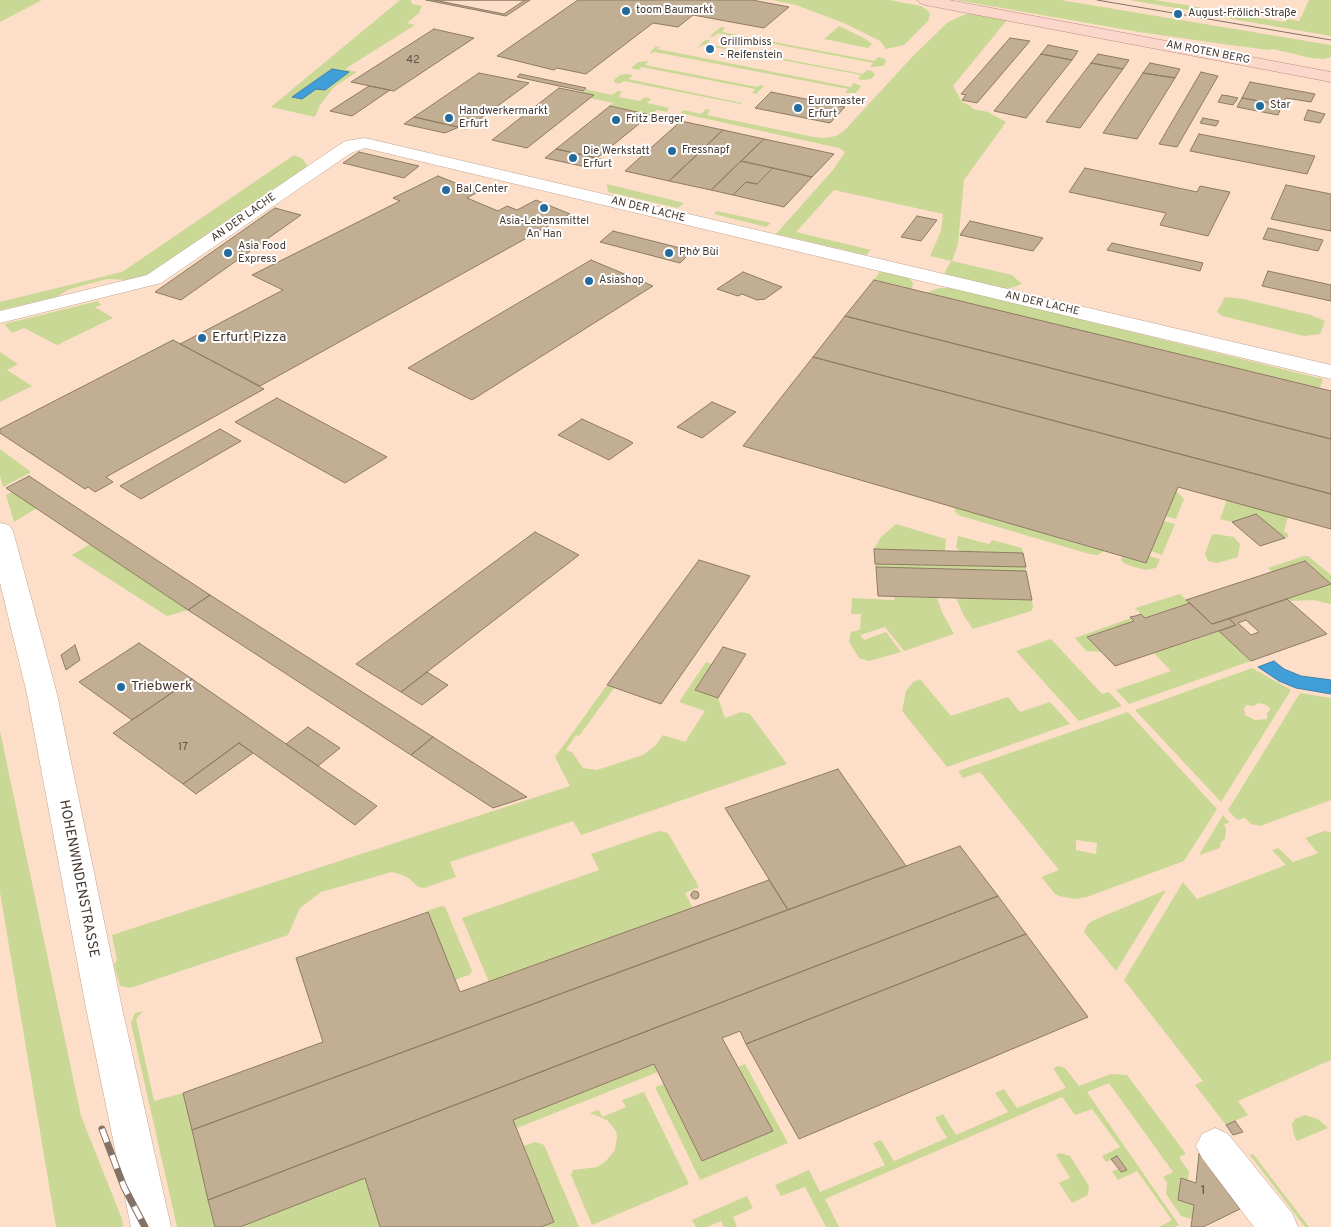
<!DOCTYPE html>
<meta charset="utf-8">
<style>
body{margin:0}
canvas{display:block;background:#fcdec9}
</style>
<canvas width="1331" height="1227"></canvas>
<script>
const context = document.querySelector('canvas').getContext('2d');
context.lineJoin = 'round';
function fillPath(path, color) { context.fillStyle = color; context.fill(path, 'evenodd'); }
const poly = rows => new Path2D(rows.map(r => 'M' + r).join(''));
function strokePath(path, color, width, dash) { context.strokeStyle = color; context.lineWidth = width; context.lineCap = dash ? 'butt' : 'round'; context.setLineDash(dash || []); context.stroke(path); }
function drawText(font, color, halo, rows, align = 'center') {
  context.font = font + ' Overpass,sans-serif'; context.lineWidth = 4; context.setLineDash([]); context.textBaseline = 'middle'; context.strokeStyle = halo; context.fillStyle = color; for (const [text, x, y, turn = 0] of rows) {
    context.save(); context.translate(x, y); context.rotate((+turn || 0) * Math.PI / 180); context.textAlign = isNaN(turn) ? turn : align; if (halo) context.strokeText(text, 0, 0); context.fillText(text, 0, 0); context.restore();
  }
}
fillPath(poly([
 [0,0,42,0,0,22],
 [400,0,411,0,412,4,422,6,419,13,407,23,415,25,345,69,357,72,334,87,320,105,315,117,271,107],
 [332,69,325,90,316,88,293,97],
 [772,0,889,0,921,6,928,11,930,14,928,21,904,45,886,49,880,41,846,24,796,5],
 [956,0,1061,0,1331,45,1331,57,1324,59,1311,58,1273,49,1269,50,1230,45,1139,32],
 [1129,0,1155,0,1215,10,1211,14],
 [1309,0,1331,0,1331,36,1226,18,1226,16,1220,14,1222,12,1285,22,1287,19,1299,21],
 [966,14,975,14,1007,20,953,86,962,102,971,106,973,109,988,112,1006,122,964,180,958,244,952,261,1012,275,1022,284,1008,289,944,274,951,261,930,256,941,231,943,214,834,190,796,232,871,250,866,255,776,234,833,170,845,152,839,148,680,113,684,110,701,114,706,109,710,110,707,115,814,137,825,138,836,136,844,131,912,57,948,22],
 [839,26,864,38,872,44,868,48,824,39],
 [721,27,725,28,722,32,874,61,878,57,885,59,886,62,883,66,870,67,873,63,718,33,713,37,710,36],
 [705,40,710,40,707,44,863,74,867,70,872,71,875,75,871,79,863,80,858,79,861,75,703,45,697,48],
 [660,46,657,49,850,87,854,83,861,86,856,93,845,93,848,89,655,52,649,54,655,47],
 [649,61,645,65,757,87,760,85,764,86,756,94,752,93,755,89,642,67,638,70,633,69,632,67,638,62],
 [627,74,633,75,628,79,742,103,741,104,624,81,619,84,614,82,614,80,620,75],
 [585,89,612,95,618,91,622,92,618,97,640,101,645,97,651,99,647,103,669,108,667,112,657,110,650,115,610,106,614,103,590,98,594,95,581,92],
 [294,155,303,159,308,167,148,274,131,280,107,279,70,289,56,297,0,310,0,302,122,272],
 [607,184,684,203,678,208,608,192],
 [717,211,771,223,766,227,714,214],
 [881,270,909,278,913,283,912,289,874,280],
 [939,288,952,288,1323,379,1320,388,926,293],
 [1225,297,1243,299,1311,315,1325,321,1320,334,1304,336,1222,316,1217,312],
 [98,301,101,305,95,307,113,318,57,345,24,328,12,333,4,324],
 [0,352,18,364,7,370,32,386,0,402],
 [0,449,31,472,3,487,0,476],
 [1176,491,1184,499,1176,519,1165,516],
 [12,492,37,508,14,522,6,495],
 [1227,500,1288,517,1284,531,1288,534,1288,537,1285,538,1256,514,1232,522,1220,519],
 [954,507,1104,551,1098,555,1089,554,961,516,956,513],
 [1163,521,1175,524,1162,555,1151,551],
 [896,524,946,539,945,551,874,549,881,537],
 [1215,534,1234,537,1240,544,1238,557,1217,563,1208,561,1205,554,1212,535],
 [958,536,989,544,992,540,1022,548,1023,553,959,551,956,547],
 [90,544,188,610,167,616,72,555],
 [1122,556,1149,556,1160,559,1156,568,1145,570,1125,564,1121,560],
 [1304,556,1308,556,1331,575,1331,583,1305,561,1272,572,1268,568],
 [875,564,1026,567,1026,571,876,567],
 [1331,584,1331,604,1313,600,1290,601,1287,599],
 [1180,594,1190,603,1145,618,1135,608],
 [894,597,937,598,942,612,954,634,904,651,885,627,860,635,864,640,886,632,901,652,869,661,859,658,849,642,851,632,860,630,861,614,851,614,852,598,894,600],
 [956,598,1032,600,1033,607,1031,611,973,629,964,616],
 [1131,618,1134,621,1087,637,1102,652,1086,651,1075,638],
 [1219,631,1251,661,1129,704,1116,690,1171,671,1154,653],
 [1051,639,1102,694,1109,692,1122,706,1079,721,1016,651],
 [706,662,712,664,695,690,718,698,725,718,741,712,750,714,787,764,581,835,573,821,450,862,456,877,424,888,418,887,410,879,402,875,392,872,321,892,300,908,288,935,130,988,120,986,114,965,117,960,112,935,570,786,555,757,607,685,614,688,579,736,576,735,566,750,572,752,583,768,597,770,643,755,655,746,663,735,685,742,705,711,679,702],
 [1252,668,1291,690,1221,802,1135,710],
 [1258,703,1266,705,1271,709,1267,713,1267,719,1255,720,1245,715,1244,709,1246,705,1254,706],
 [920,679,951,716,1008,697,1020,712,1050,702,1070,724,947,767,902,711,906,691,913,682],
 [1300,693,1331,698,1331,800,1260,826,1251,824,1245,818,1237,820,1228,810],
 [1128,712,1217,809,1184,861,1087,897,1075,899,1059,896,1055,894,1041,877,1059,870,980,772,963,778,958,771],
 [1076,840,1097,843,1096,854,1076,850],
 [0,731,81,1116,122,1219,123,1227,56,1227,0,892],
 [1223,815,1230,823,1224,824,1226,829,1225,839,1221,842,1220,848,1199,855],
 [659,831,668,833,699,887,685,893,693,908,489,982,462,918,599,870,591,854],
 [1324,831,1331,832,1331,1060,1238,1101,1248,1115,1226,1125,1195,1085,1203,1081,1124,980,1183,882,1197,899,1286,865,1272,850,1278,848,1293,862,1318,853,1305,838],
 [1166,890,1116,971,1084,932,1087,925,1094,920],
 [441,906,445,907,472,971,469,975,455,980,427,911],
 [143,1011,136,1019,154,1101,183,1093,215,1227,177,1227,131,1023,135,1013],
 [654,1064,658,1072,517,1128,513,1120],
 [745,1064,788,1143,700,1180,655,1087,664,1084,702,1161,772,1131,738,1067],
 [1059,1066,1065,1068,1079,1086,1111,1074,1127,1075,1186,1154,1179,1157,1189,1172,1188,1180,1181,1178,1178,1200,1194,1205,1192,1219,1181,1216,1166,1194,1167,1183,1163,1177,1173,1172,1109,1083,1087,1092,1179,1225,1175,1227,1159,1227,1172,1220,1137,1171,1118,1180,1112,1171,1118,1169,1121,1172,1127,1170,1118,1157,1106,1162,1102,1156,1120,1147,1092,1109,1075,1115,1062,1097,825,1199,839,1227,826,1227,805,1187,781,1196,775,1185,809,1170,820,1192,885,1165,873,1143,881,1140,894,1161,947,1138,935,1118,943,1114,956,1135,1008,1112,995,1093,1004,1089,1017,1108,1066,1088,1053,1068],
 [644,1092,689,1184,592,1225,571,1175,573,1170,597,1167,605,1162,615,1150,617,1137,616,1131,607,1120,590,1113,599,1110,602,1117,626,1107,622,1100],
 [1305,1115,1318,1119,1328,1128,1297,1141,1294,1135,1292,1124,1295,1119],
 [535,1142,544,1145,579,1227,541,1227,554,1221,524,1146],
 [1060,1153,1070,1156,1089,1186,1088,1195,1072,1203,1059,1183,1070,1178,1056,1155],
 [1253,1154,1260,1163,1309,1227,1305,1227,1250,1155],
 [365,1178,380,1227,240,1227],
 [747,1196,753,1208,733,1217,737,1227,724,1227,721,1221,707,1227,696,1227,692,1220]
]), '#cad896');
const water = poly([
 [332,69,349,72,325,90,316,89,302,99,292,97,332,69],
 [1274,661,1284,669,1301,676,1331,680,1331,694,1296,688,1279,681,1258,667,1274,661]
]);
fillPath(water, '#409fd9');
strokePath(water, '#4180a6', 1);
const building = poly([
 [426,0,530,0,506,16,426,0],
 [434,0,525,0,504,14,434,0],
 [578,0,752,0,789,7,764,28,693,15,678,27,653,23,586,74,557,68,554,70,497,56,578,0],
 [434,29,474,38,394,91,351,82,434,29],
 [1010,38,1030,41,977,103,962,100,966,95,961,94,1010,38],
 [1048,45,1078,51,1072,60,1041,54,1048,45],
 [1041,54,1072,60,1026,118,994,111,1041,54],
 [1098,54,1129,60,1123,69,1091,63,1098,54],
 [1091,63,1123,69,1080,128,1046,122,1091,63],
 [1150,63,1180,69,1175,78,1143,73,1150,63],
 [1201,72,1218,76,1177,147,1159,144,1201,72],
 [479,73,529,83,466,129,414,117,479,73],
 [1143,73,1175,78,1137,139,1103,133,1143,73],
 [520,74,586,88,583,91,517,77,520,74],
 [1250,82,1315,94,1311,102,1286,98,1282,105,1242,98,1250,82],
 [369,86,390,90,352,116,330,111,369,86],
 [559,88,594,95,527,148,492,140,559,88],
 [771,92,845,107,830,123,755,108,771,92],
 [1222,95,1229,96,1238,98,1233,105,1218,102,1222,95],
 [1242,98,1282,105,1278,115,1237,107,1242,98],
 [610,106,650,115,597,158,556,149,610,106],
 [1308,110,1325,114,1320,123,1304,120,1308,110],
 [414,117,459,127,445,133,404,124,414,117],
 [1203,118,1219,121,1216,126,1200,123,1203,118],
 [681,121,723,130,669,181,625,171,681,121],
 [723,130,764,139,711,190,669,181,723,130],
 [1199,134,1315,156,1307,174,1190,151,1199,134],
 [764,139,834,154,812,177,741,161,764,139],
 [556,149,597,158,586,167,545,158,556,149],
 [359,152,419,166,404,178,343,163,359,152],
 [597,158,607,161,601,166,590,164,597,158],
 [741,161,773,168,757,184,746,182,733,195,711,190,741,161],
 [773,168,812,177,784,207,733,195,746,182,757,184,773,168],
 [1085,168,1197,192,1200,186,1230,192,1208,236,1160,225,1166,213,1069,192,1085,168],
 [438,176,478,192,467,198,498,211,507,206,517,210,536,200,570,214,260,386,180,344,283,290,252,275,400,201,393,198,438,176],
 [1286,185,1331,194,1331,231,1271,219,1286,185],
 [275,208,301,215,181,300,155,292,275,208],
 [917,216,937,220,921,241,901,237,917,216],
 [970,221,1043,238,1033,251,960,235,970,221],
 [1268,228,1323,240,1318,251,1263,239,1268,228],
 [613,231,692,251,680,263,600,242,613,231],
 [1112,243,1203,263,1200,271,1107,250,1112,243],
 [591,260,653,286,472,400,408,368,591,260],
 [1268,271,1331,285,1331,301,1262,286,1268,271],
 [743,272,782,287,765,299,757,300,742,294,738,296,717,289,743,272],
 [874,280,1331,391,1331,439,845,316,874,280],
 [845,316,1331,439,1331,494,813,357,845,316],
 [173,340,264,389,106,477,113,482,95,492,88,487,85,489,82,487,0,433,0,429,173,340],
 [813,357,1331,494,1331,529,1178,487,1146,563,743,446,813,357],
 [277,398,387,457,345,483,235,422,277,398],
 [712,402,736,412,702,438,677,427,712,402],
 [582,419,630,441,633,443,609,460,558,435,582,419],
 [220,429,241,441,141,499,120,486,220,429],
 [29,476,62,498,210,595,188,610,6,488,29,476],
 [1256,514,1285,538,1260,546,1232,522,1256,514],
 [535,532,579,555,401,692,356,664,535,532],
 [874,549,1023,553,1026,567,875,564,874,549],
 [699,560,750,576,661,704,607,685,699,560],
 [1305,561,1331,584,1212,624,1186,600,1305,561],
 [876,567,1026,571,1032,600,878,596,876,567],
 [210,595,433,737,411,755,188,610,210,595],
 [1287,599,1327,634,1251,661,1219,631,1236,625,1229,619,1287,599],
 [1246,620,1259,632,1251,635,1238,623,1246,620],
 [1190,603,1212,624,1229,619,1236,625,1115,666,1087,637,1134,621,1130,617,1135,616,1141,614,1145,618,1190,603],
 [139,643,192,679,132,720,79,682,139,643],
 [75,645,80,660,66,670,61,655,75,645],
 [723,647,746,654,718,698,695,690,723,647],
 [427,672,448,685,422,705,401,692,427,672],
 [192,679,318,766,377,806,355,825,239,743,183,784,113,733,192,679],
 [308,727,340,748,318,766,286,744,308,727],
 [433,737,527,797,493,808,411,755,433,737],
 [239,743,253,753,196,794,183,784,239,743],
 [838,769,906,866,788,910,725,808,838,769],
 [960,846,998,896,208,1200,192,1130,960,846],
 [769,880,788,910,192,1130,183,1093,323,1042,296,958,428,912,460,992,769,880],
 '691 895a4 4 0 1 1 8 0a4 4 0 1 1-8 0Z',
 [998,896,1026,934,746,1044,740,1031,722,1038,773,1131,702,1161,654,1064,513,1120,554,1222,541,1227,380,1227,365,1178,240,1227,215,1227,208,1200,998,896],
 [1026,934,1088,1017,799,1139,746,1044,1026,934],
 [1235,1121,1243,1132,1233,1135,1226,1125,1235,1121],
 [1199,1154,1240,1209,1203,1227,1191,1227,1194,1205,1178,1200,1181,1178,1196,1183,1199,1154],
 [1117,1156,1127,1170,1121,1172,1111,1159,1117,1156]
]);
fillPath(building, '#c1ae93');
strokePath(building, '#8e7b62', 1);
const minor = poly([
 [365,138,1331,365,1331,379,365,148,351,153,161,283,0,323,0,311,147,275,339,145,346,141,365,138],
 [0,523,9,525,13,531,57,694,122,1008,171,1227,131,1227,86,1008,27,694,0,583,0,523],
 [1215,1128,1228,1134,1292,1213,1298,1227,1254,1227,1202,1158,1196,1146,1202,1134,1215,1128]
]);
const major = poly([
 [917,0,949,0,1331,72,1331,82,925,5,920,3,917,0]
]);
strokePath(minor, '#c1a591', 1);
strokePath(major, '#b98d7d', 1);
fillPath(minor, '#fff');
fillPath(major, '#fbd6ca');
strokePath(poly([
 [1097,0,1331,40]
]), '#847266', 1);
const rail = poly([
 [102,1129,124,1187,145,1227]
]);
strokePath(rail, '#847266', 7);
strokePath(rail, '#fff', 5, [14]);
for (const [x, y, r, color] of [
 [626,11,5,"#236b9f"],
 [1178,14,5,"#236b9f"],
 [710,49,5,"#236b9f"],
 [1260,106,5,"#236b9f"],
 [798,108,5,"#236b9f"],
 [449,118,5,"#236b9f"],
 [616,120,5,"#236b9f"],
 [672,151,5,"#236b9f"],
 [573,158,5,"#236b9f"],
 [446,190,5,"#236b9f"],
 [544,208,5,"#236b9f"],
 [228,253,5,"#236b9f"],
 [669,253,5,"#236b9f"],
 [589,281,5,"#236b9f"],
 [202,338,5,"#236b9f"],
 [121,687,5,"#236b9f"]
]) { const dot = new Path2D(); dot.arc(x, y, r, 0, 2 * Math.PI); context.fillStyle = color; context.fill(dot); strokePath(dot, '#fff', 2); }
drawText('11px', '#443830', '#fff', [
 ["toom Baumarkt",636,11],
 ["August-Frölich-Straße",1188,14],
 ["Grillimbiss",720,43],
 ["- Reifenstein",720,56],
 ["Euromaster",808,102],
 ["Erfurt",808,115],
 ["Star",1270,106],
 ["Handwerkermarkt",459,112],
 ["Erfurt",459,125],
 ["Fritz Berger",626,120],
 ["Fressnapf",682,151],
 ["Die Werkstatt",583,152],
 ["Erfurt",583,165],
 ["Bal Center",456,190],
 ["Asia-Lebensmittel",544,222,"center"],
 ["An Han",544,235,"center"],
 ["Asia Food",238,247],
 ["Express",238,260],
 ["Phở Bùi",679,253],
 ["Asiashop",599,281]
], 'left');
drawText('11px', '#443830', '#fff', [
 ["AM ROTEN BERG",1208,53,11],
 ["AN DER LACHE",648,210,14],
 ["AN DER LACHE",244,218,-35],
 ["AN DER LACHE",1042,304,13]
]);
drawText('11px', '#635649', null, [
 ["42",413,61],
 ["17",183,748]
]);
drawText('14px', '#443830', '#fff', [
 ["Erfurt Pizza",212,338],
 ["Triebwerk",131,687]
], 'left');
drawText('14px', '#443830', '#fff', [
 ["HOHENWINDENSTRASSE",78,879,79]
]);
drawText('14px', '#635649', null, [
 ["1",1203,1191]
]);
</script>
